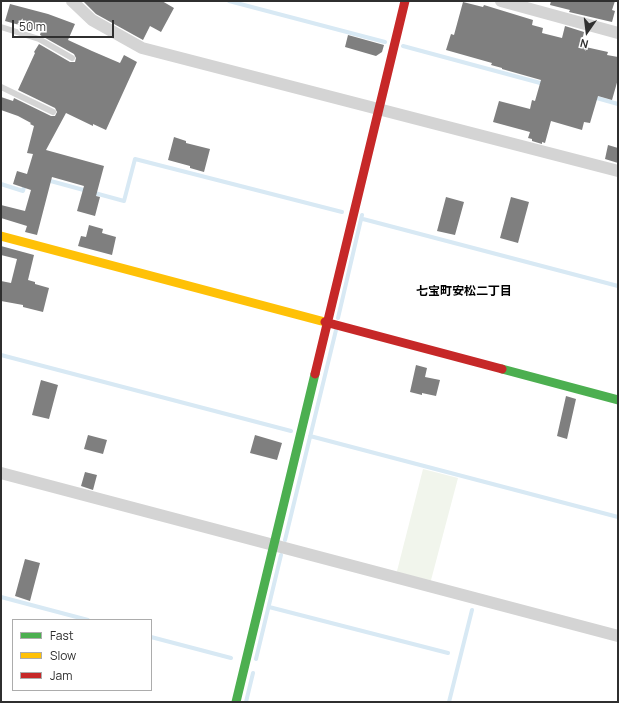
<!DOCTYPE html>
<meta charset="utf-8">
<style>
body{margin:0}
#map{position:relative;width:619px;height:703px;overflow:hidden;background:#fff;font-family:Manrope,sans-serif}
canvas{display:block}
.frame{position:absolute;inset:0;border:2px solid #2f2f2f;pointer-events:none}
.legend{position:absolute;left:12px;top:619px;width:140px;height:72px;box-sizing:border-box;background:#fff;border:1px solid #acacac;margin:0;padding:5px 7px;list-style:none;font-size:12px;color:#2f2f2f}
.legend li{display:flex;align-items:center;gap:8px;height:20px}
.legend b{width:20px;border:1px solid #acacac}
.north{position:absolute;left:567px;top:12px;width:40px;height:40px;-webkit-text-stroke:3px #fff;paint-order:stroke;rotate:194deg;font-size:11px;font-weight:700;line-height:16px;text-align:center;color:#2f2f2f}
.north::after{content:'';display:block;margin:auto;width:14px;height:18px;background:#2f2f2f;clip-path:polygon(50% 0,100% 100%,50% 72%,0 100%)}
.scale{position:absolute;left:12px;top:20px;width:102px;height:18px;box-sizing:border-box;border:2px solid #2f2f2f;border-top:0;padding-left:5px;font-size:12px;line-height:14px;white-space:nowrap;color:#2f2f2f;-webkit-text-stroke:3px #fff;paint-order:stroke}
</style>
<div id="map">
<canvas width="619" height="703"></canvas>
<div class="frame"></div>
<ul class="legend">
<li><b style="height:5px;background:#4caf50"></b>Fast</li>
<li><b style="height:5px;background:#ffc107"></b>Slow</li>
<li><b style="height:5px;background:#c62828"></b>Jam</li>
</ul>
<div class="north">N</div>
<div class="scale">50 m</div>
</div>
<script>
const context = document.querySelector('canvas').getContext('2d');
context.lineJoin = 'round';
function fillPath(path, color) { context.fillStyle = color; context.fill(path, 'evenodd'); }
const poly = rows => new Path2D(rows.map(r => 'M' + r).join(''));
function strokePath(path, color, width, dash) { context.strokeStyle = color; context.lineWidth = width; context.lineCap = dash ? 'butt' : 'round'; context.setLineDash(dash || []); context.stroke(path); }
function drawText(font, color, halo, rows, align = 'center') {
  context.font = font + ' Manrope,"Noto Sans JP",sans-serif'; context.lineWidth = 4; context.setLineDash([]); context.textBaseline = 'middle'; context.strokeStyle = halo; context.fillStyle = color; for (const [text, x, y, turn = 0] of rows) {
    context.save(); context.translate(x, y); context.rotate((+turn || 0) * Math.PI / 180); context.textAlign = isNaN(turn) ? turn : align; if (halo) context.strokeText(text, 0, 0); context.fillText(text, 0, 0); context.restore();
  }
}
fillPath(poly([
 [423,469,458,478,430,584,396,575]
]), '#f1f5ec');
strokePath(poly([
 [229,1,385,42],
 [403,46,544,84],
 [593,97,618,104],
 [47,180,124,201,135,159,342,212],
 [1,184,23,191,25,183],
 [363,219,618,286],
 [338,318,362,215],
 [1,355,291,431],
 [310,436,618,517],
 [285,540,336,330],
 [1,597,88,620],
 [269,607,448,653],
 [151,637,231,658],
 [256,659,281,555],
 [246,702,253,673],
 [449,702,472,610]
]), '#d8e9f4', 4);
fillPath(poly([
 [83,1,162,1,174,8,161,32,150,26,143,40,96,14],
 [551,1,615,1,612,10,615,11,612,22,569,12,570,10,550,5],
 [463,2,483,7,484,5,533,20,532,25,543,28,542,33,562,38,565,26,584,32,581,46,608,52,607,55,618,57,618,79,612,100,598,96,590,123,584,122,582,130,551,121,545,143,542,142,542,144,532,141,532,139,528,138,530,132,493,122,499,101,530,109,532,100,535,101,541,80,502,69,502,68,491,65,492,63,446,50,451,34,454,35],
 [10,4,48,14,75,24,68,40,92,51,120,63,124,55,137,62,106,130,93,124,93,126,66,113,46,150,104,166,96,196,100,197,95,216,77,211,84,186,52,177,37,235,25,232,27,226,1,218,1,205,25,211,31,190,13,184,17,171,27,174,33,154,27,153,34,126,30,124,31,123,18,116,1,110,1,97,13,101,14,98,51,116,55,116,57,112,55,108,18,90,35,53,34,52,39,44,70,62,75,62,76,58,74,54,40,35,41,31,5,21],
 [348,35,384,45,382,52,376,56,345,47],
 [174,137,186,141,186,143,210,149,204,172,190,168,190,166,168,160],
 [608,145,618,148,618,163,605,159],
 [446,197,464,202,455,235,437,231],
 [511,197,529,202,518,243,500,238],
 [89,225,103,229,102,233,116,237,112,255,78,246,81,236,86,237],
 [1,246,34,255,28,280,35,282,35,284,49,288,43,312,23,307,23,305,1,301,1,281,11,283,17,259,1,255],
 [416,365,427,368,425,377,440,380,436,396,422,393,422,395,410,392],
 [41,380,58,385,49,419,32,415],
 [566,396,576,399,567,439,557,436],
 [88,435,107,440,103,454,84,449],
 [255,435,282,443,277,460,250,453],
 [85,472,97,475,93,490,81,486],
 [25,559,40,563,30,601,15,596]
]), '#7f7f7f');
strokePath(poly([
 [1,27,39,39,72,58],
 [1,87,53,112]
]), '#d4d4d4', 6);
strokePath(poly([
 [72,1,92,20,142,48,618,171],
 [501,1,618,33],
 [1,473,618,636]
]), '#d4d4d4', 12);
strokePath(poly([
 [502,369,618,400],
 [236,702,315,374]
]), '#4caf50', 9);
strokePath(poly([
 [1,236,325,322]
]), '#ffc107', 9);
strokePath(poly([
 [325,322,502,369],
 [315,374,405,1]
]), '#c62828', 9);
drawText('bold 12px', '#000', '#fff', [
 ["七宝町安松二丁目",464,292]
]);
</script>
